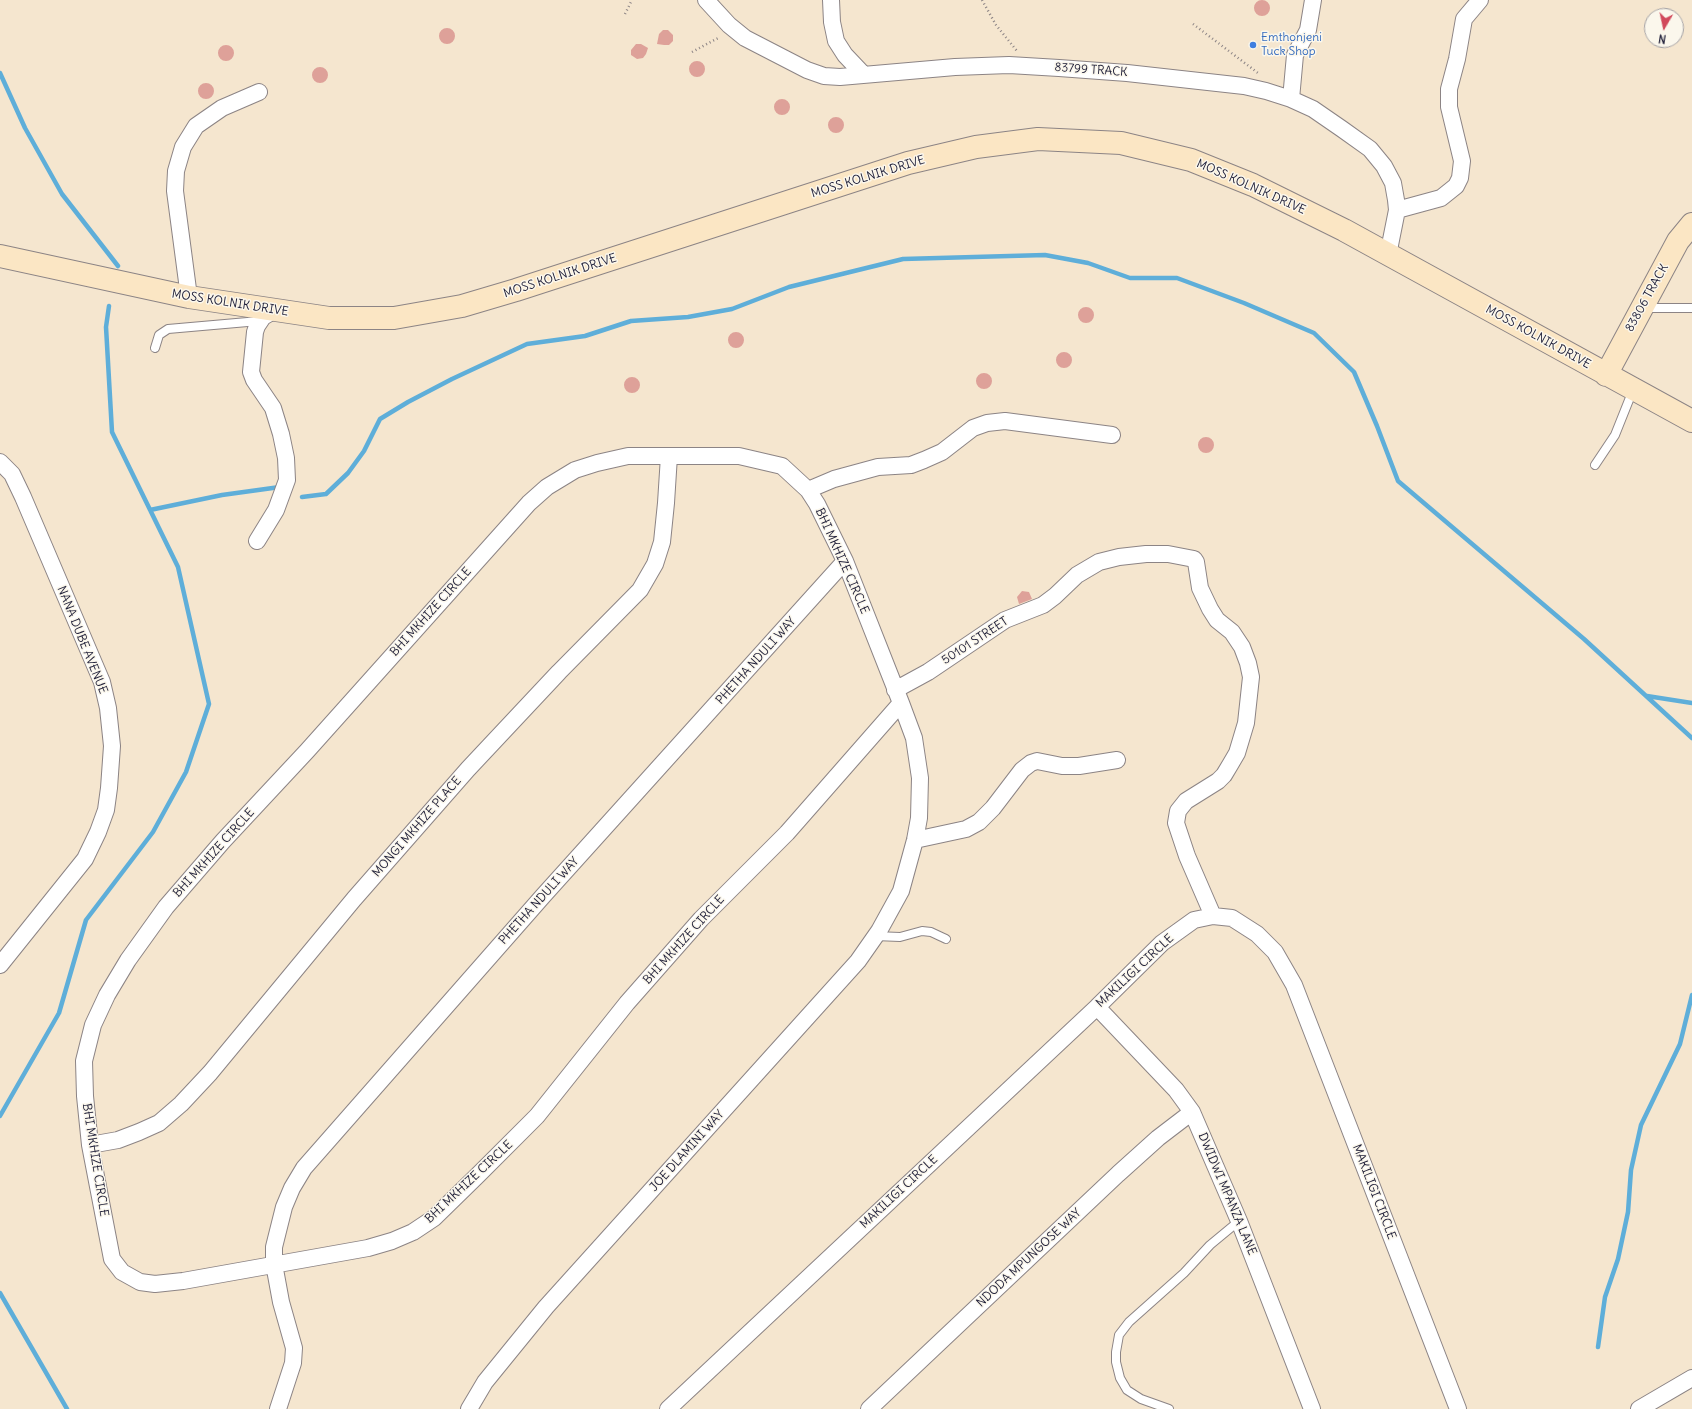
<!DOCTYPE html>
<style>
body{margin:0}
#map{position:relative;width:1692px;height:1409px;overflow:hidden;background:#f5e6cf;font-family:Delius,sans-serif}
canvas{display:block}
.north{position:absolute;left:1644px;top:8px;width:40px;height:40px;box-sizing:border-box;background:#fbf7ec;border:1px solid #a4a2a5;border-radius:50%;rotate:189deg;font-size:11px;font-weight:700;line-height:16px;text-align:center;color:#22223b}
.north::after{content:'';display:block;margin:auto;width:14px;height:18px;background:#d1495b;clip-path:polygon(50% 0,100% 100%,50% 72%,0 100%)}
</style>
<div id="map">
<canvas width="1692" height="1409"></canvas>
<div class="north">N</div>
</div>
<script>
const context = document.querySelector('canvas').getContext('2d');
context.lineJoin = 'round';
const poly = rows => new Path2D(rows.map(r => 'M' + r).join(''));
function strokePath(path, color, width, dash) { context.strokeStyle = color; context.lineWidth = width; context.lineCap = dash ? 'butt' : 'round'; context.setLineDash(dash || []); context.stroke(path); }
function fillPath(path, color) { context.fillStyle = color; context.fill(path, 'evenodd'); }
function drawText(font, color, halo, rows, align = 'center') {
  context.font = font + ' Delius,sans-serif'; context.lineWidth = 3; context.setLineDash([]); context.textBaseline = 'middle'; context.strokeStyle = halo; context.fillStyle = color; for (const [text, x, y, turn = 0] of rows) {
    context.save(); context.translate(x, y); context.rotate((+turn || 0) * Math.PI / 180); context.textAlign = isNaN(turn) ? turn : align; if (halo) context.strokeText(text, 0, 0); context.fillText(text, 0, 0); context.restore();
  }
}
strokePath(poly([
 [0,73,25,128,62,194,118,266],
 [302,497,326,494,348,473,364,451,380,419,408,402,452,379,527,344,585,336,631,321,688,317,732,309,789,287,903,259,1045,255,1088,263,1130,278,1177,278,1244,303,1314,333,1354,372,1377,426,1398,481,1584,639,1692,738],
 [150,510,222,495,280,487],
 [1647,696,1692,703],
 [0,1116,59,1013,86,920,153,832,186,772,209,704,178,567,112,432,106,327,109,306],
 [0,1293,67,1409],
 [1598,1347,1605,1297,1618,1259,1628,1212,1631,1170,1641,1125,1680,1044,1692,995]
]), '#5eaed9', 4.5);
fillPath(poly([
 '1254 8a8 8 0 1 1 16 0a8 8 0 1 1-16 0Z',
 '439 36a8 8 0 1 1 16 0a8 8 0 1 1-16 0Z',
 [663,30,668,30,673,35,673,41,669,45,664,45,657,44,659,34],
 [636,44,641,44,648,48,646,54,643,58,637,59,631,55,631,50],
 '218 53a8 8 0 1 1 16 0a8 8 0 1 1-16 0Z',
 '689 69a8 8 0 1 1 16 0a8 8 0 1 1-16 0Z',
 '312 75a8 8 0 1 1 16 0a8 8 0 1 1-16 0Z',
 '198 91a8 8 0 1 1 16 0a8 8 0 1 1-16 0Z',
 '774 107a8 8 0 1 1 16 0a8 8 0 1 1-16 0Z',
 '828 125a8 8 0 1 1 16 0a8 8 0 1 1-16 0Z',
 '1078 315a8 8 0 1 1 16 0a8 8 0 1 1-16 0Z',
 '728 340a8 8 0 1 1 16 0a8 8 0 1 1-16 0Z',
 '1056 360a8 8 0 1 1 16 0a8 8 0 1 1-16 0Z',
 '976 381a8 8 0 1 1 16 0a8 8 0 1 1-16 0Z',
 '624 385a8 8 0 1 1 16 0a8 8 0 1 1-16 0Z',
 '1198 445a8 8 0 1 1 16 0a8 8 0 1 1-16 0Z',
 [1022,591,1029,592,1032,599,1019,604,1017,597]
]), '#dea199');
const lane = poly([
 [1645,308,1692,308],
 [155,348,159,335,168,329,259,321],
 [1595,465,1615,435,1633,390],
 [875,936,900,937,922,931,931,932,946,939],
 [1169,1409,1141,1399,1127,1390,1120,1378,1116,1362,1116,1352,1119,1335,1129,1322,1184,1273,1210,1245,1239,1221]
]);
const street = poly([
 [706,0,729,25,745,38,807,70,824,76,840,77,955,67,1009,65,1059,68,1127,73,1244,86,1266,91,1291,99,1313,109,1342,129,1370,149,1384,166,1393,183,1396,200,1397,210,1388,255],
 [831,0,832,22,836,41,845,55,863,74],
 [1291,99,1295,55,1308,30,1313,0],
 [1397,210,1441,198,1456,186,1460,178,1462,161,1449,107,1449,89,1457,59,1464,19,1480,0],
 [189,297,175,191,176,171,183,147,196,126,222,108,259,92],
 [0,462,12,474,23,497,102,682,108,708,112,746,109,788,106,810,98,832,85,859,0,965],
 [808,490,834,479,878,467,911,465,924,460,942,452,973,428,987,423,1005,421,1112,435],
 [257,541,276,510,287,480,286,458,281,434,273,408,254,380,251,372,255,332,257,326,263,317,275,310],
 [895,690,928,672,1005,620,1043,605,1055,596,1077,575,1099,562,1119,557,1146,554,1168,554,1194,559,1196,562,1200,588,1210,609,1217,620,1232,632,1242,647,1248,663,1251,677,1246,723,1237,753,1230,765,1224,775,1218,781,1186,801,1178,811,1176,823,1187,856,1213,916],
 [915,840,966,829,979,822,993,808,1022,770,1031,763,1037,761,1062,766,1079,766,1117,760],
 [1097,1007,1176,1090,1192,1112,1239,1221,1312,1409],
 [90,1145,118,1140,139,1132,159,1123,181,1104,210,1073,354,899,468,769,559,672,640,590,655,564,662,542,666,503,669,456],
 [278,1409,293,1363,294,1348,281,1302,274,1264,274,1247,284,1207,292,1188,304,1168,543,896,845,561],
 [469,1409,485,1382,546,1307,858,961,879,931,901,891,915,840,919,818,920,778,914,738,901,703,845,561,817,504,808,490,782,466,739,456,628,456,597,463,575,470,547,487,529,503,307,751,223,841,166,907,128,960,107,995,93,1025,84,1061,85,1096,90,1145,112,1259,122,1272,140,1282,155,1284,183,1281,368,1248,392,1241,413,1232,434,1218,478,1175,537,1116,627,1003,701,919,787,833,901,703],
 [668,1409,1097,1007,1162,943,1194,920,1213,916,1232,918,1257,934,1275,952,1294,985,1458,1409],
 [869,1409,1118,1174,1158,1138,1192,1112],
 [1639,1409,1692,1378]
]);
const secondary = poly([
 [0,256,189,297,329,318,394,318,462,306,516,290,908,163,976,147,1038,139,1121,143,1191,160,1253,185,1344,230,1692,421],
 [1606,375,1678,241,1692,224]
]);
strokePath(lane, '#8c8485', 10);
strokePath(street, '#8c8485', 18);
strokePath(secondary, '#8c8485', 24);
strokePath(poly([
 [982,0,996,25,1017,51],
 [625,14,632,0],
 [1193,24,1258,73],
 [692,52,720,37]
]), '#8c8485', 2.5, [1, 3]);
strokePath(lane, '#fff', 8);
strokePath(street, '#fff', 16);
strokePath(secondary, '#fbe6c4', 22);
for (const [x, y, r, color] of [
 [1253,45,4,"#3f7fe0"]
]) { const dot = new Path2D(); dot.arc(x, y, r, 0, 2 * Math.PI); context.fillStyle = color; context.fill(dot); strokePath(dot, '#fbf7ec', 1.5); }
drawText('12px', '#366cbe', '#fbf7ec', [
 ["Emthonjeni",1261,38],
 ["Tuck Shop",1261,52]
], 'left');
drawText('12px', '#22223b', '#fbf7ec', [
 ["83799 TRACK",1091,70,4],
 ["MOSS KOLNIK DRIVE",868,177,-17],
 ["MOSS KOLNIK DRIVE",1251,187,24],
 ["MOSS KOLNIK DRIVE",560,276,-18],
 ["83806 TRACK",1647,298,-61],
 ["MOSS KOLNIK DRIVE",230,303,9],
 ["MOSS KOLNIK DRIVE",1538,337,29],
 ["BHI MKHIZE CIRCLE",842,561,66],
 ["BHI MKHIZE CIRCLE",431,612,-48],
 ["NANA DUBE AVENUE",82,640,68],
 ["50101 STREET",975,641,-33],
 ["PHETHA NDULI WAY",756,661,-48],
 ["MONGI MKHIZE PLACE",417,827,-49],
 ["BHI MKHIZE CIRCLE",214,853,-48],
 ["PHETHA NDULI WAY",539,901,-48],
 ["BHI MKHIZE CIRCLE",684,940,-48],
 ["MAKILIGI CIRCLE",1135,971,-43],
 ["JOE DLAMINI WAY",687,1151,-48],
 ["BHI MKHIZE CIRCLE",95,1160,81],
 ["BHI MKHIZE CIRCLE",469,1182,-43],
 ["MAKILIGI CIRCLE",899,1192,-43],
 ["MAKILIGI CIRCLE",1374,1192,69],
 ["DWIDWI MPANZA LANE",1227,1194,67],
 ["NDODA MPUNGOSE WAY",1029,1258,-43]
]);
</script>
